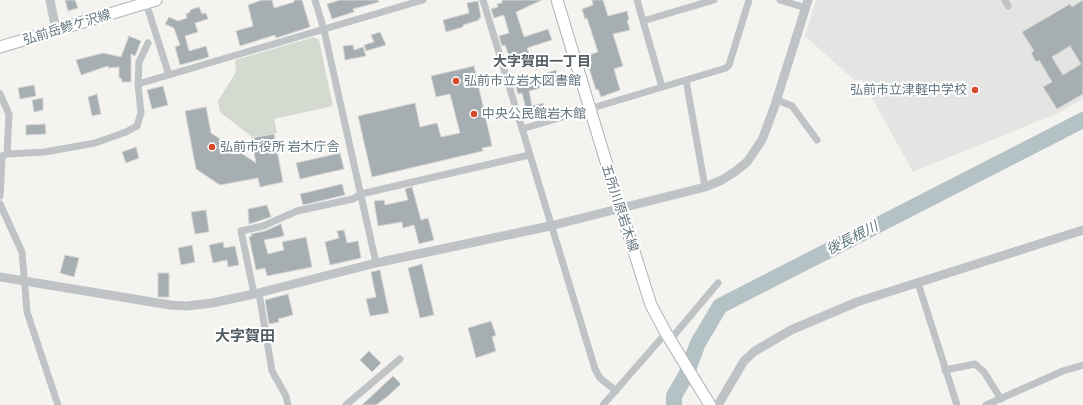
<!DOCTYPE html>
<meta charset="utf-8">
<style>
body{margin:0}
canvas{display:block;background:#f4f3f0}
</style>
<canvas width="1083" height="405"></canvas>
<script>
const context = document.querySelector('canvas').getContext('2d');
context.lineJoin = 'round';
function fillPath(path, color) { context.fillStyle = color; context.fill(path, 'evenodd'); }
const poly = rows => new Path2D(rows.map(r => 'M' + r).join(''));
function strokePath(path, color, width, dash) { context.strokeStyle = color; context.lineWidth = width; context.lineCap = dash ? 'butt' : 'round'; context.setLineDash(dash || []); context.stroke(path); }
function drawText(font, color, halo, rows, align = 'center') {
  context.font = font + ' Barlow,"Noto Sans JP",sans-serif'; context.lineWidth = 4; context.setLineDash([]); context.textBaseline = 'middle'; context.strokeStyle = halo; context.fillStyle = color; for (const [text, x, y, turn = 0] of rows) {
    context.save(); context.translate(x, y); context.rotate((+turn || 0) * Math.PI / 180); context.textAlign = isNaN(turn) ? turn : align; if (halo) context.strokeText(text, 0, 0); context.fillText(text, 0, 0); context.restore();
  }
}
fillPath(poly([
 [816,0,1083,0,1083,99,1058,113,913,172,862,80,854,80,805,36]
]), '#e4e5e3');
fillPath(poly([
 [314,37,319,40,333,106,274,119,277,133,252,137,220,112,218,101,236,72,235,60]
]), '#d5dad1');
strokePath(poly([
 [674,405,674,396,686,375,698,343,720,306,1083,120]
]), '#b5c2c5', 16);
const building = poly([
 [65,0,75,0,78,8,68,11,65,0],
 [262,0,272,0,274,8,294,2,294,0,302,0,310,27,276,38,275,35,240,46,236,31,253,26,248,5,262,0],
 [340,0,378,0,379,2,353,9,354,12,332,19,327,4,340,0],
 [502,0,542,0,516,12,524,37,548,29,552,40,527,48,529,54,510,59,505,45,502,46,499,36,509,33,504,15,494,18,491,9,498,7,497,4,502,3,502,0],
 [592,0,603,0,608,16,627,11,629,20,627,21,630,30,613,34,623,66,614,69,620,90,601,97,598,89,596,90,588,65,592,64,589,55,598,52,587,18,585,19,582,9,593,5,592,0],
 [1083,0,1083,94,1057,109,1043,87,1052,82,1039,60,1036,62,1031,53,1034,51,1022,32,1070,4,1072,7,1083,0],
 [1070,46,1081,64,1063,75,1052,57,1070,46],
 [478,1,481,18,479,18,479,20,463,25,463,27,446,32,443,20,469,13,467,3,478,1],
 [199,7,202,14,206,13,208,19,195,23,198,32,185,36,189,51,206,46,209,57,180,65,175,47,180,45,174,28,165,24,169,17,178,21,187,18,186,14,190,12,190,10,199,7],
 [380,32,386,45,366,51,364,45,374,42,371,35,380,32],
 [129,36,141,41,135,56,131,54,131,82,122,82,121,78,119,78,119,67,108,68,108,66,81,75,76,60,103,53,121,57,129,36],
 [353,45,354,50,363,47,366,56,345,60,343,46,353,45],
 [474,66,492,146,482,148,483,151,372,177,358,116,415,103,420,127,437,123,441,137,460,133,450,94,436,97,431,76,474,66],
 [556,70,558,79,539,85,540,88,529,91,532,106,543,103,546,113,528,118,522,93,518,94,515,84,556,70],
 [34,85,36,96,20,99,18,88,34,85],
 [163,86,168,105,152,109,147,90,163,86],
 [97,94,101,114,92,116,88,97,97,94],
 [43,98,43,110,34,112,32,100,43,98],
 [206,107,211,133,256,163,251,138,274,134,283,182,260,187,258,178,220,185,196,169,185,111,206,107],
 [45,124,46,134,26,135,26,125,45,124],
 [136,147,139,158,126,163,122,152,136,147],
 [340,153,344,169,300,179,296,163,340,153],
 [342,184,345,195,303,205,300,194,342,184],
 [412,187,421,220,428,218,434,240,419,244,414,225,403,228,402,222,378,226,374,201,384,200,385,205,408,200,405,189,412,187],
 [267,205,271,217,249,224,248,209,267,205],
 [206,210,209,232,195,234,191,212,206,210],
 [281,224,284,236,264,240,268,254,284,250,282,242,306,237,312,267,267,276,265,268,256,270,249,237,252,236,251,234,265,231,281,224],
 [344,230,347,243,358,241,361,258,330,265,325,242,339,238,337,231,344,230],
 [223,242,224,248,235,246,239,265,228,267,227,260,213,263,209,245,223,242],
 [192,245,195,262,181,265,178,248,192,245],
 [65,255,79,258,74,277,60,273,65,255],
 [422,264,434,315,420,318,408,268,422,264],
 [380,270,389,313,370,316,366,299,376,297,371,272,380,270],
 [158,273,169,273,169,297,158,297,158,273],
 [288,294,293,315,278,319,279,322,269,324,265,300,288,294],
 [491,321,496,335,492,337,496,351,476,358,468,328,491,321],
 [369,351,381,363,372,372,360,360,369,351],
 [393,376,401,384,388,396,376,405,362,405,393,376]
]);
fillPath(building, '#a6aeb2');
strokePath(building, '#d5d5d3', 1);
const primary = poly([
 [557,0,614,188,651,305,666,333,710,405],
 [0,47,156,0]
]);
strokePath(primary, '#b0b5b8', 13);
strokePath(poly([
 [315,0,324,30,376,263],
 [483,0,595,369,600,378,616,391],
 [637,0,662,87],
 [780,0,806,8],
 [1005,0,1008,6],
 [146,3,169,75],
 [643,21,714,0],
 [686,80,705,187],
 [138,84,423,0],
 [0,94,9,114,7,154],
 [777,100,792,106,817,140],
 [522,129,726,68,729,65,749,0],
 [0,157,7,154,45,152,95,143,126,132,137,126,141,113,138,84,139,62,148,43],
 [0,196,2,157],
 [0,204,22,252,27,312,58,405],
 [918,283,957,405],
 [259,293,272,371,286,396,288,405],
 [254,294,241,231,263,226,297,211,353,199,361,194,529,155],
 [670,340,718,283],
 [945,370,975,364,984,372,1001,399],
 [346,405,400,359],
 [603,405,666,333],
 [986,405,1063,371,1083,365]
]), '#bfc3c6', 7);
strokePath(poly([
 [50,0,56,30],
 [0,277,170,305,187,306,212,303,254,294,376,263,550,226,705,187,722,180,736,171,747,162,762,140,774,108,808,0],
 [718,405,744,361,755,351,791,330,857,302,1083,230]
]), '#bfc3c6', 9);
strokePath(primary, '#fff', 11);
for (const [x, y, r, color] of [
 [456,81,4,"#d8492b"],
 [975,90,4,"#d8492b"],
 [474,114,4,"#d8492b"],
 [212,147,4,"#d8492b"]
]) { const dot = new Path2D(); dot.arc(x, y, r, 0, 2 * Math.PI); context.fillStyle = color; context.fill(dot); strokePath(dot, '#fff', 1.5); }
drawText('13px', '#64757f', '#fff', [
 ["弘前岳鰺ケ沢線",67,27,-17],
 ["五所川原岩木線",620,208,72]
]);
drawText('13px', '#64757f', '#fff', [
 ["弘前市立岩木図書館",464,81],
 ["弘前市立津軽中学校",967,90,"right"],
 ["中央公民館岩木館",482,114],
 ["弘前市役所 岩木庁舎",220,147]
], 'left');
drawText('bold 14px', '#525d65', '#fff', [
 ["大字賀田一丁目",542,61]
]);
drawText('italic 14px', '#5f777d', '#fff', [
 ["後長根川",852,238,-27]
]);
drawText('bold 15px', '#525d65', '#fff', [
 ["大字賀田",245,336]
]);
</script>
